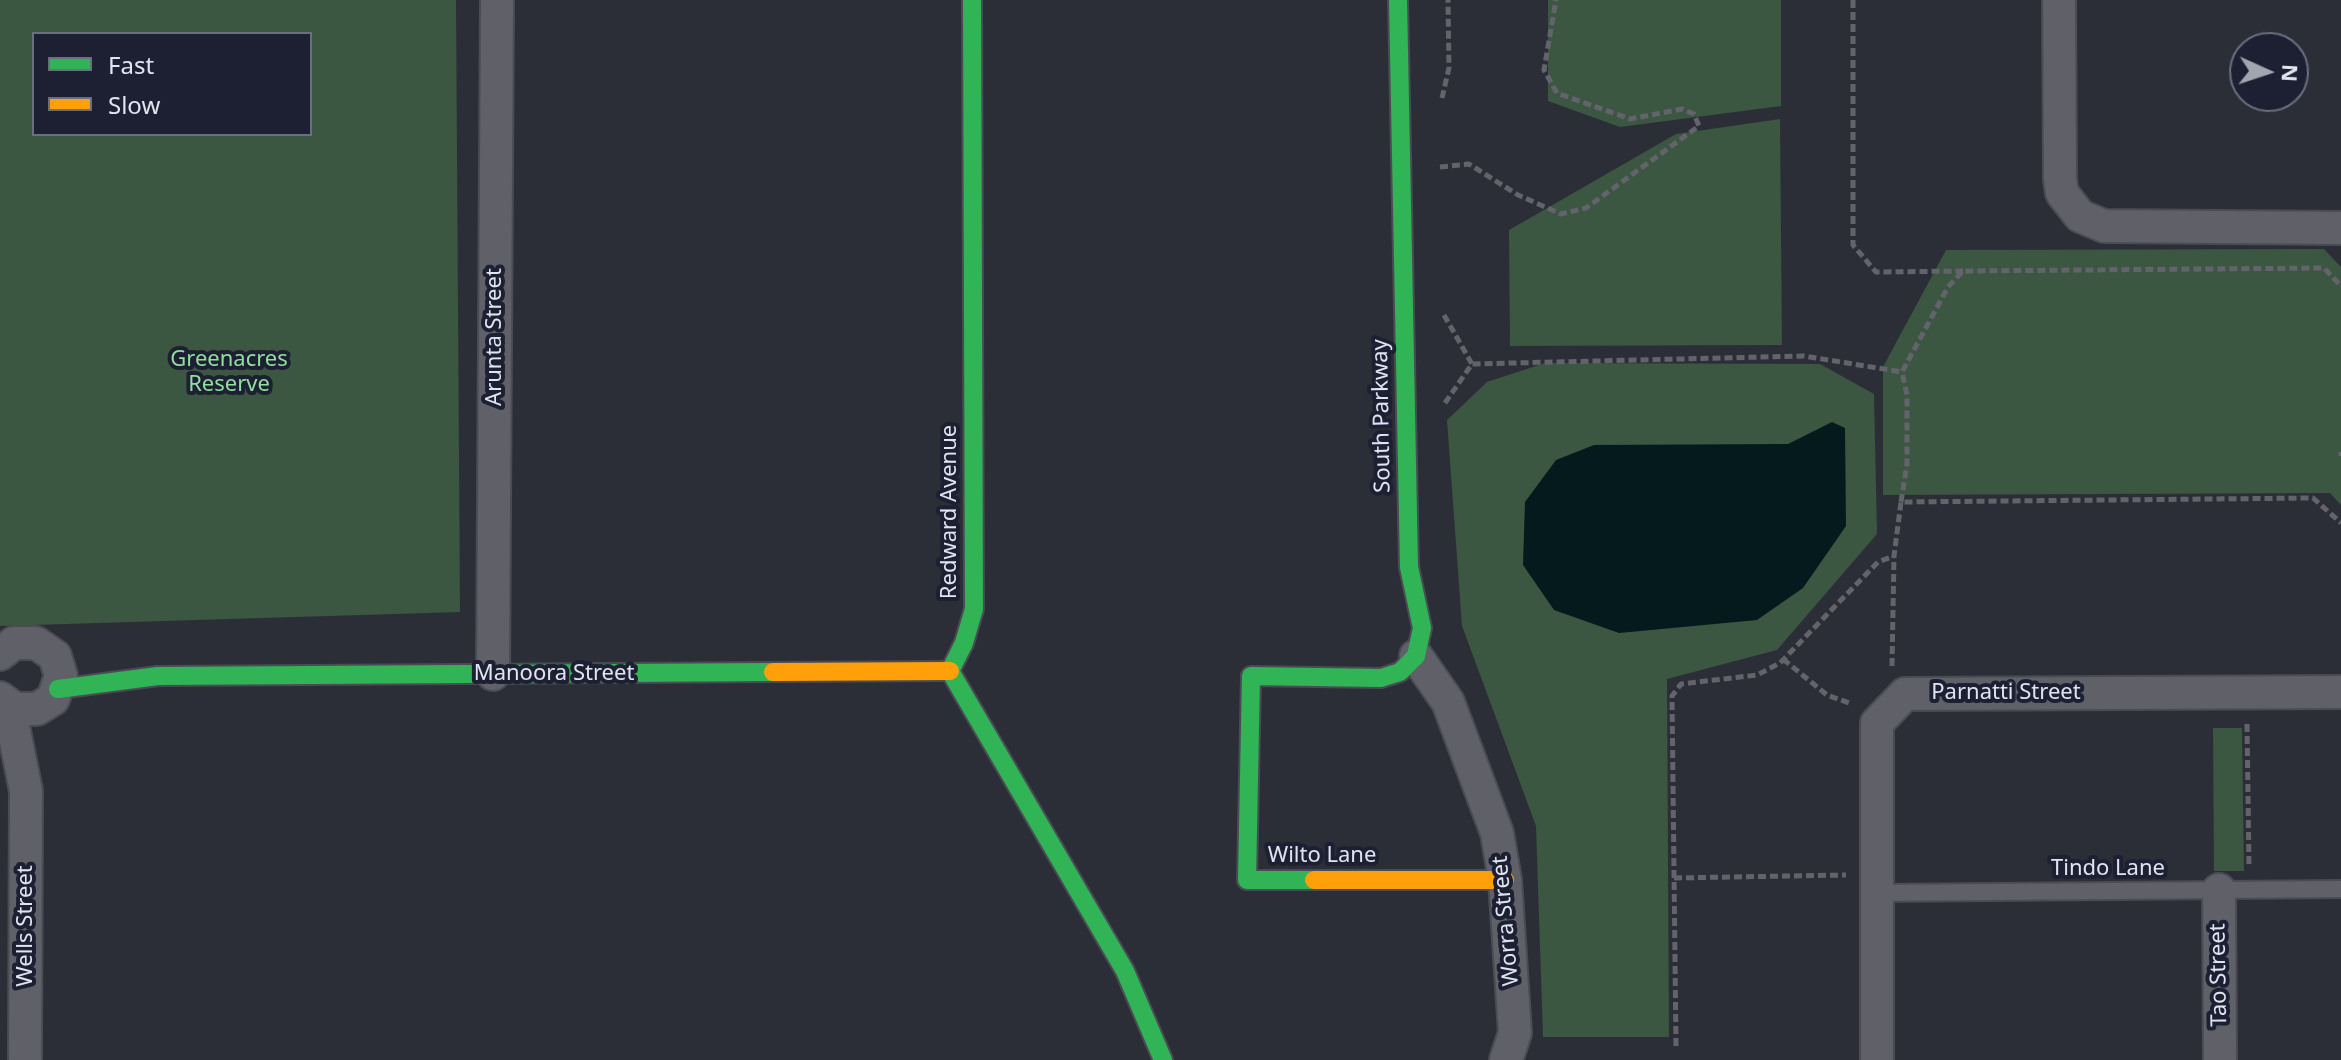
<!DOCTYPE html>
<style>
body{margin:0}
#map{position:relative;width:2341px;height:1060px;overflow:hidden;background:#2c2e37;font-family:"Noto Sans",sans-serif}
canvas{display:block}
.legend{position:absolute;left:32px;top:32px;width:280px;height:104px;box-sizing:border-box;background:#1d2032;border:2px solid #6b6e7e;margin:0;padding:10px 14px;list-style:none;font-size:24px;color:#e1e4f0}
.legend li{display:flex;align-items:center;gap:16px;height:40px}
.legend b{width:40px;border:2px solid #6b6e7e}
.north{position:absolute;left:2229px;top:32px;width:80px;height:80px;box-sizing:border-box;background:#1d2032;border:2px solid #6b6e7e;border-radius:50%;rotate:93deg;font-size:22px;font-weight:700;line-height:32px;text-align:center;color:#e1e4f0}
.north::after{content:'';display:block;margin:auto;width:28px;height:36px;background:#a2a4af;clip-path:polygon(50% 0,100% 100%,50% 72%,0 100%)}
</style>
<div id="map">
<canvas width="2341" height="1060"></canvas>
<ul class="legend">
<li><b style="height:10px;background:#30b455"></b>Fast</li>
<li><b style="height:10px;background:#ff9f0a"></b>Slow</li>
</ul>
<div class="north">N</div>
</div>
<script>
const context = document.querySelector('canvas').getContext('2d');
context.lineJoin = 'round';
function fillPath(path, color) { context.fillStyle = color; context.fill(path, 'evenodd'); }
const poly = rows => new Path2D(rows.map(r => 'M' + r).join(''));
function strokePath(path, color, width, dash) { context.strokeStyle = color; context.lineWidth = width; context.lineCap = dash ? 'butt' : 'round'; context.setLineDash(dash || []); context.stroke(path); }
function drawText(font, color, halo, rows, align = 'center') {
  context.font = font + ' "Noto Sans",sans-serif'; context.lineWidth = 8; context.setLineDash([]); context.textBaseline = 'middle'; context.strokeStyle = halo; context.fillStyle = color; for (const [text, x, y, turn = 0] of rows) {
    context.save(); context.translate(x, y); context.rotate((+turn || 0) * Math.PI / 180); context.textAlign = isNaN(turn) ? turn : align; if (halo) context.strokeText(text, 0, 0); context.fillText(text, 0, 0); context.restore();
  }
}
fillPath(poly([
 [0,0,456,0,460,612,0,626],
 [34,34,310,34,310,134,34,134],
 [1548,0,1781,0,1781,106,1620,127,1548,101],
 [1780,119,1782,345,1510,346,1509,230,1676,134],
 [2324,249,2341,267,2341,505,2330,493,1883,495,1883,367,1946,250],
 [1545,363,1820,364,1874,394,1877,534,1777,650,1667,679,1669,1037,1543,1037,1536,826,1462,626,1447,420,1487,382],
 [2213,728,2242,728,2244,871,2214,871]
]), '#3b5641');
fillPath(poly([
 [1832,422,1845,428,1846,526,1803,588,1757,620,1619,633,1554,610,1523,565,1525,502,1556,460,1594,445,1788,444]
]), '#041a1d');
const lane = poly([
 [1875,893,2341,889]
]);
const street = poly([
 [2059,0,2060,179,2062,193,2080,216,2104,226,2341,228],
 [0,654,14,643,36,643,55,656,61,676,53,699,37,709,15,709,0,698],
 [1416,656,1448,702,1497,833,1505,880,1515,1033,1506,1060],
 [493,674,497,0],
 [9,706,26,791,25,1060],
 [2219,890,2220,1060],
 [1877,1060,1877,723,1905,694,2341,692]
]);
const fast = poly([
 [972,0,974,609,964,643,950,671,1125,971,1163,1060],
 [58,689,158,676,773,672],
 [1314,880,1247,880,1251,676,1381,678,1400,672,1416,656,1422,628,1409,567,1398,0]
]);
const slow = poly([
 [773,672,950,671],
 [1314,880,1505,880]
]);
strokePath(lane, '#4a4c55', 20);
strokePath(street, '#4a4c55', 36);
strokePath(fast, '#4a4c55', 22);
strokePath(slow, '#4a4c55', 22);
strokePath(poly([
 [1853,0,1853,245,1876,272,1963,271],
 [1442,98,1449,68,1448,0],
 [1440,167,1469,164,1518,195,1561,214,1586,208,1699,126,1694,114,1682,109,1630,119,1557,93,1544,70,1556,0],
 [1444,315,1472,364],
 [1445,403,1472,364,1804,356,1902,372],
 [2341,452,2341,456],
 [1901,502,1907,464,1907,395,1902,372,1948,287,1963,271,2324,268,2341,286],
 [1783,659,1827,695,1849,703],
 [1892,666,1894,556,1901,502,2313,498,2341,523],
 [2247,724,2249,866],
 [1674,878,1846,875],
 [1676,1046,1672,696,1681,684,1757,675,1780,663,1878,562,1894,556]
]), '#63646b', 5, [8, 4]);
strokePath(lane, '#5f6068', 16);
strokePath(street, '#5f6068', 32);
strokePath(fast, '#30b455', 18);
strokePath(slow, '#ff9f0a', 18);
drawText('22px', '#e1e4f0', '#1d2032', [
 ["Arunta Street",495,337,-90],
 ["South Parkway",1382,416,-91],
 ["Redward Avenue",950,512,-90],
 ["Manoora Street",554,674],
 ["Parnatti Street",2006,693],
 ["Wilto Lane",1322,856],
 ["Tindo Lane",2108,869],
 ["Worra Street",1506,921,-95],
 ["Wells Street",26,926,-90],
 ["Tao Street",2219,975,-91]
]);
drawText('22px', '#91de9f', '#1d2032', [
 ["Greenacres",229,360],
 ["Reserve",229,385]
]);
</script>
